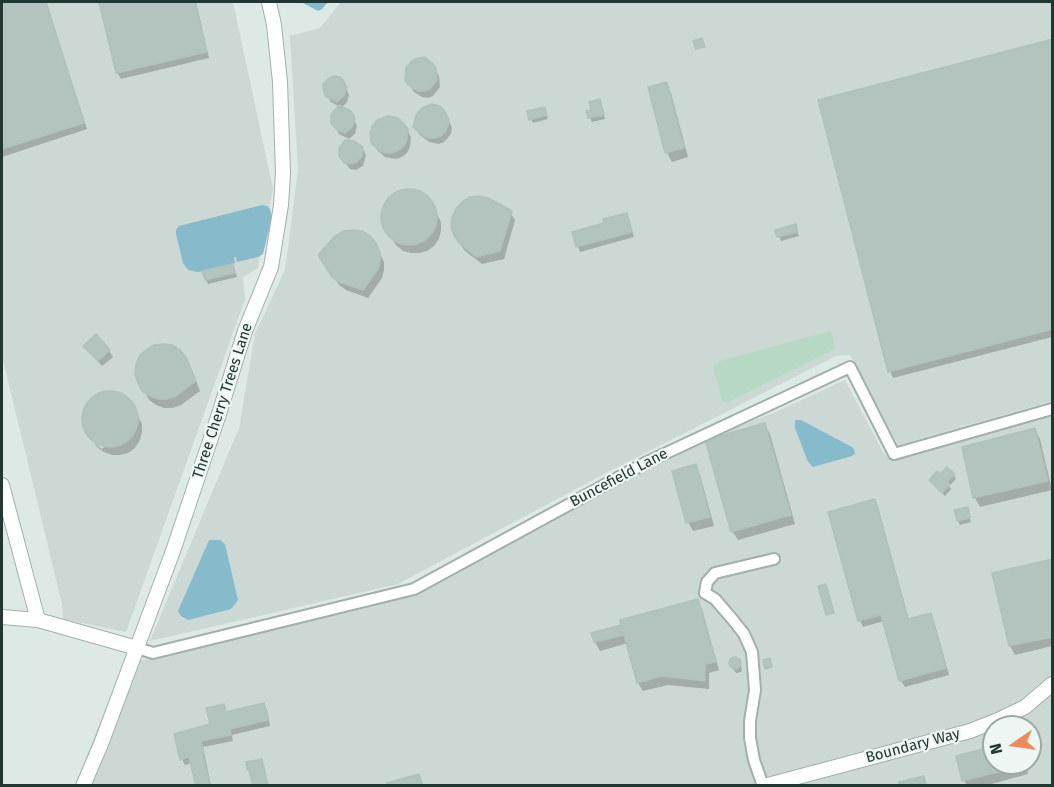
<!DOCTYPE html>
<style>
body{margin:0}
#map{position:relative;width:1054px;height:787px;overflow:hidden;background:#dde9e5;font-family:"Fira Sans",sans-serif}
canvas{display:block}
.frame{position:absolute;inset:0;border:3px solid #203733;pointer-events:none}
.north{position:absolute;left:982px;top:715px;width:60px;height:60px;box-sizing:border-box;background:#edf6f2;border:2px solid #9baaa6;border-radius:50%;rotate:257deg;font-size:16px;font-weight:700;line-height:24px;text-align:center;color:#203733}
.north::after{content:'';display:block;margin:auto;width:21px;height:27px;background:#ec8a58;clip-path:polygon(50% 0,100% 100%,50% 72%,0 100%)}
</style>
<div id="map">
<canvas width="1054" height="787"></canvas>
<div class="frame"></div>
<div class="north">N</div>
</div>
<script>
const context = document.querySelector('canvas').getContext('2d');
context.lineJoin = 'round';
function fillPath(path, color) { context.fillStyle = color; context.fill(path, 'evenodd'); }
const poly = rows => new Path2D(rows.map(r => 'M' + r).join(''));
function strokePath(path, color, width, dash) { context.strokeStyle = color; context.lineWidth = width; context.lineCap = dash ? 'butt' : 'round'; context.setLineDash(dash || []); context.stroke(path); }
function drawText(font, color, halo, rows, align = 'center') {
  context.font = font + ' "Fira Sans",sans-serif'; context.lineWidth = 4.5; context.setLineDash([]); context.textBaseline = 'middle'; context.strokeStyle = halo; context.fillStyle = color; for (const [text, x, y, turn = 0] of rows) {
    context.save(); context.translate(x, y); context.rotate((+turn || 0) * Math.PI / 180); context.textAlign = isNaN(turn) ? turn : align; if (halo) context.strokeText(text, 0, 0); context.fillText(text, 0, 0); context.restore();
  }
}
fillPath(poly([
 [2,2,233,2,273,189,258,268,243,277,245,299,126,632,63,619,62,604,2,356],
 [341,2,1052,2,1052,401,898,445,850,355,836,356,604,474,398,584,150,641,239,428,255,334,285,270,298,171,290,36,320,28],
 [845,380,883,452,889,459,896,459,928,451,1052,413,1052,785,75,786,125,658,139,660,149,659,418,594,581,503,712,436,771,414],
 [994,727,1030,727,1030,763,994,763]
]), '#ccd8d4');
fillPath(poly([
 [831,331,835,349,728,402,722,401,713,367,719,363,719,361]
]), '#b7d9c3');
fillPath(poly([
 [301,2,328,2,322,9,318,11],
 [262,205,267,206,270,209,272,217,263,254,258,257,237,262,236,257,234,257,235,263,198,272,188,270,183,263,176,234,176,230,179,226],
 [795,420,801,420,852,447,854,449,855,454,852,456,813,467,808,462,795,428],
 [209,540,220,540,225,544,238,600,231,609,188,620,181,616,178,611]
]), '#86bbcc');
fillPath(poly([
 [2,2,46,2,87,129,2,157],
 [101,2,196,2,209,58,121,79,117,72],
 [1052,40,1052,337,893,378,890,371],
 [432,65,439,76,440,87,433,96,428,98,422,97,414,92,407,80],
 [666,84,671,93,688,157,672,162,667,153,650,88],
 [346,88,349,95,347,102,341,108,354,120,357,126,355,134,349,139,339,134,333,123,340,107,331,102,327,95],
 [601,105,605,119,592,122,588,112,592,111],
 [544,108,548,119,533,123,531,119],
 [446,115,452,128,451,134,444,142,439,144,429,142,419,134,415,127],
 [407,130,411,137,410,147,407,153,402,157,396,159,385,157,377,150,373,143],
 [362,148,366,155,363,166,356,170,350,169,345,162],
 [410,191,418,193,426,197,432,204,441,222,441,230,439,239,434,246,427,251,419,253,411,253,403,251,396,245,385,228,383,220,384,211,387,203,393,197,401,192],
 [510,212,515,220,504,259,482,264,465,251,460,244],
 [626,214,629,220,634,237,580,252,573,233,606,224],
 [795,226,799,236,781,241,777,231],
 [375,244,384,262,384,270,382,278,368,298,346,290,339,285,325,264],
 [233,265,237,277,208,284,206,280],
 [85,346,109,351,113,357,102,366,89,352],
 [185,358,191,368,200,391,181,405,173,408,164,408,156,405,149,400,139,382],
 [111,393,119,394,127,399,133,406,142,424,142,432,140,440,135,448,128,453,120,455,112,455,104,452,97,447,94,443,102,449,104,447,90,436,84,422,85,413,88,405,94,398,102,394],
 [765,425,770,434,795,524,738,540,732,531],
 [1035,430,1040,439,1052,490,980,507,975,498,964,448],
 [695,466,700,475,714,526,693,531,688,522],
 [954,475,956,479,949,486,951,489,945,496,933,484,931,480,941,476],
 [874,500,878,507,909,620,930,614,934,621,949,675,905,687,901,681,884,621,863,627,860,621,829,513],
 [967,509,971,522,960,525,958,521],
 [1052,561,1052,646,1015,655,1010,646,994,574],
 [697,601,702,609,719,670,709,673,709,689,668,685,643,691,638,683,628,643,600,651,595,642,593,634,623,626],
 [737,659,741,665,742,670,741,672,736,673,729,663,732,660],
 [264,704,267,710,270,726,232,735,233,741,203,747,211,786,198,786,192,763,185,765,182,759,211,725,223,706,227,713],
 [994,748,994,763,1026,763,1028,774,984,786,967,786,964,780]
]), '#0003');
const building = poly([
 [2,2,46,2,84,123,2,149,2,2],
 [99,2,195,2,207,52,116,73,99,2],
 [702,38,705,47,696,49,693,41,702,38],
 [1053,39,1053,329,888,372,818,100,1053,39],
 [425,57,433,64,436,68,437,80,430,89,424,91,417,91,408,85,405,80,406,68,411,62,415,59,425,57],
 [334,76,340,77,343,80,347,87,344,96,337,102,325,96,323,87,323,84,328,79,334,76],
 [667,82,684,148,665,153,648,87,667,82],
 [600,99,604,115,588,118,586,111,591,110,589,102,600,99],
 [432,104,440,106,444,110,449,120,448,126,445,132,441,136,435,138,428,138,424,136,413,127,416,115,422,108,432,104],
 [339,105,351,111,355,118,352,127,345,133,337,130,331,123,331,115,339,105],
 [545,107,547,115,529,120,527,111,545,107],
 [388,116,398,118,402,122,408,129,407,140,404,146,399,150,392,153,385,153,380,151,371,143,370,133,372,127,377,120,388,116],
 [345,140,354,141,363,147,362,156,357,162,352,164,344,163,339,156,339,148,345,140],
 '381 217a28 28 0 1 1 56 0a28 28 0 1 1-56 0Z',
 [479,196,488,198,512,211,500,251,476,257,459,243,454,235,451,227,452,217,456,209,462,202,470,197,479,196],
 [627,213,632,232,576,247,572,232,604,223,603,219,627,213],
 [796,224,798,232,777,237,775,230,796,224],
 [353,230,362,231,370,236,376,243,380,252,380,261,378,269,363,290,339,282,332,277,318,255,335,236,344,231,353,230],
 [233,264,235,273,205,280,202,271,233,264],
 [96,334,110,350,98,361,83,346,96,334],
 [163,344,172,345,180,350,186,357,196,381,176,396,167,399,158,399,150,396,142,391,138,383,135,374,136,365,139,356,146,350,154,345,163,344],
 '82 419a28 28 0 1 1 56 0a28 28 0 1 1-56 0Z',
 [765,423,791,515,731,532,706,443,723,435,765,423],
 [1035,428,1048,481,973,498,962,447,1035,428],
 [696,464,710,517,686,523,672,471,696,464],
 [947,467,955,474,947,482,950,484,942,493,929,480,937,471,940,474,947,467],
 [875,499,908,619,931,613,946,668,899,681,881,615,858,621,828,512,875,499],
 [968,507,970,518,957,521,954,510,968,507],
 [1053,559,1053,637,1009,646,992,573,1053,559],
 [826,584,834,613,826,615,818,586,826,584],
 [698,599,716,662,705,664,705,681,662,676,637,683,624,635,594,642,591,633,621,625,620,620,698,599],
 '729 663a6 6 0 1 1 12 0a6 6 0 1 1-12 0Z',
 [770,658,772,667,765,669,763,660,770,658],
 [264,703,268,720,230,729,231,735,201,741,204,753,202,753,210,784,196,786,189,757,180,760,174,734,210,724,206,708,224,704,226,712,264,703],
 [994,746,994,763,1022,763,1022,766,962,781,956,756,994,746],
 [262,759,268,786,253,786,249,770,247,770,246,762,262,759],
 [419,774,423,786,387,786,387,783,419,774],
 [924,776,926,786,899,786,899,782,924,776]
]);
fillPath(building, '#b3c3be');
strokePath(building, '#b0c2bc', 1.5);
const minor = poly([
 [137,648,153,653,414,589,647,462,850,367,894,454,1052,409],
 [763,786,754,760,750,738,750,721,755,690,752,652,744,634,733,620,715,599,705,593,707,582,715,573,774,559]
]);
const tertiary = poly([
 [2,485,38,620],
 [2,617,38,620,137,648],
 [83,786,101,744,173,551,219,414,245,331,271,267,281,205,283,173,280,82,274,25,269,2],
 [764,786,970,731,998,720,1025,707,1052,684]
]);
strokePath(minor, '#a1b0ac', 14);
strokePath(tertiary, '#a1b0ac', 16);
strokePath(minor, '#fff', 10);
strokePath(tertiary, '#fff', 14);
drawText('15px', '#203733', '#edf6f2', [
 ["Three Cherry Trees Lane",223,401,-72],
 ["Buncefield Lane",619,478,-28],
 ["Boundary Way",913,746,-15]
]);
</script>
